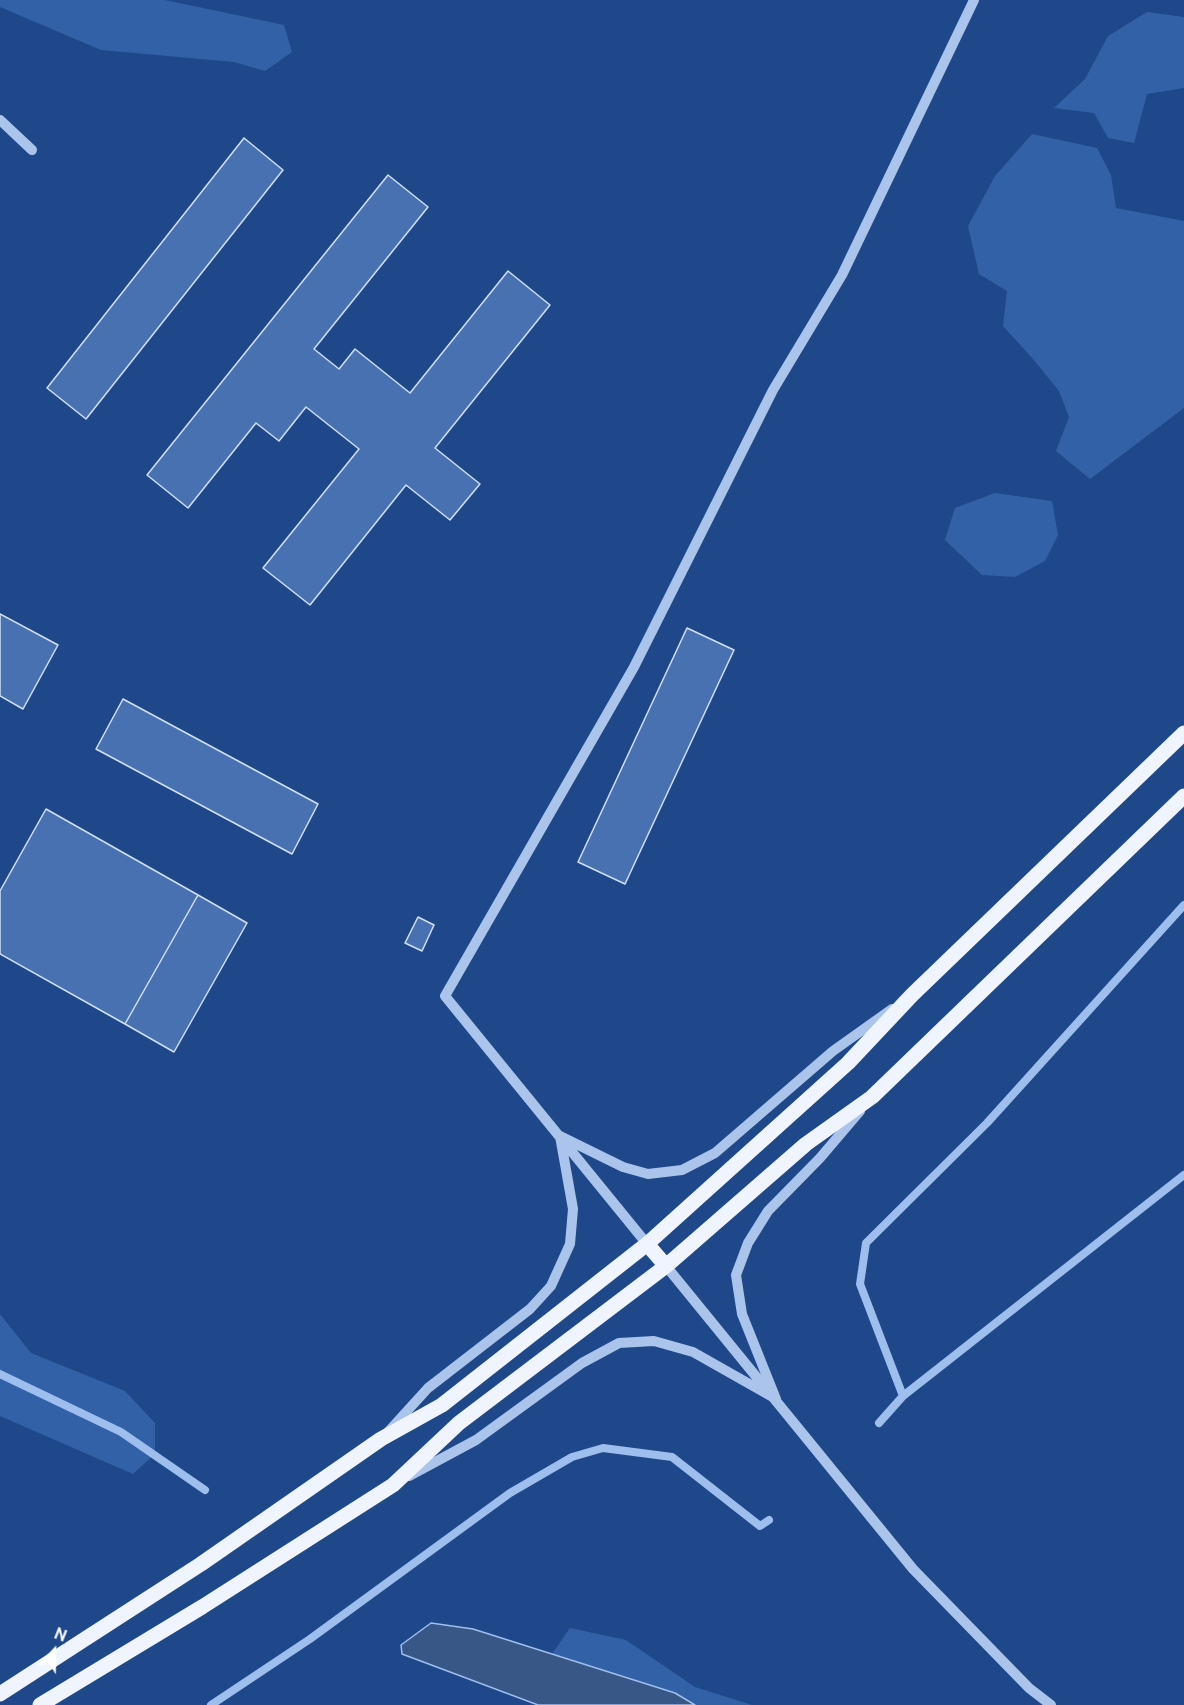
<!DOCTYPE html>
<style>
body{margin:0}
#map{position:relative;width:1184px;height:1705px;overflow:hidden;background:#1f488a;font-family:Ubuntu,sans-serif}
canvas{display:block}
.north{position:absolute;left:24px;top:1621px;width:60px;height:60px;-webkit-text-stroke:4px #1f488a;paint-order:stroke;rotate:22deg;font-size:16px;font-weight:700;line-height:24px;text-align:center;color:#fff}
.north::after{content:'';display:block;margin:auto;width:21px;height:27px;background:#fff;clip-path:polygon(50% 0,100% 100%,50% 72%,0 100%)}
</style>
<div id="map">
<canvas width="1184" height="1705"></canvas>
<div class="north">N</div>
</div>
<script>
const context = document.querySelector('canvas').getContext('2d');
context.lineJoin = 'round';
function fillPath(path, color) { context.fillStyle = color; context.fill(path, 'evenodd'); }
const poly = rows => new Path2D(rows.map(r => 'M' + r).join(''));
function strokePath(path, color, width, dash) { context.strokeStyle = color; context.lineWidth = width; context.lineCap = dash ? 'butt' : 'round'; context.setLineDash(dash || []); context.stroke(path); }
fillPath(poly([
 [0,0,165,0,284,25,292,52,265,71,234,62,101,50,0,7],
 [1147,12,1184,17,1184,88,1147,94,1134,143,1108,138,1094,113,1054,108,1085,79,1108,36],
 [1032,134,1097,148,1111,175,1116,208,1184,221,1184,408,1090,479,1056,451,1069,417,1059,391,1033,359,1003,326,1007,291,979,274,968,226,995,176],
 [995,493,1052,501,1058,535,1045,561,1015,577,982,575,945,540,955,508],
 [0,1314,31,1353,125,1391,155,1423,155,1454,133,1474,0,1416],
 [570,1628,626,1640,695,1687,752,1705,695,1705,675,1693,552,1654]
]), '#3361a7');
const water = poly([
 [431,1623,473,1629,675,1693,695,1705,538,1705,402,1654,401,1645,431,1623]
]);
fillPath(water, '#385786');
strokePath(water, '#9ebfed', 1.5);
strokePath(poly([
 [0,1374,121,1432,205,1490],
 [903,1396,860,1284,866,1243,987,1123,1184,905],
 [879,1423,903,1396,1184,1175],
 [211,1705,310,1639,510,1493,572,1457,603,1448,672,1457,760,1526,769,1520]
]), '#9ebfed', 8);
const building = poly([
 [244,138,283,170,86,419,47,388,244,138],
 [388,175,428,207,314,349,339,369,355,349,410,393,508,271,550,305,435,448,480,484,450,520,406,485,310,605,263,568,359,449,306,407,279,441,256,423,188,508,147,475,388,175],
 [0,614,58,645,23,709,0,696,0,614],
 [687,628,734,650,625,884,578,862,687,628],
 [123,699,318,804,292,854,96,749,123,699],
 [46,809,198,895,125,1024,0,954,0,891,46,809],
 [198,895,247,923,174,1052,125,1024,198,895],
 [418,917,434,925,422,951,405,943,418,917]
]);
fillPath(building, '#4871b2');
strokePath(building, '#d0e0f8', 1.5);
strokePath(poly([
 [0,120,32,150],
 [647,1244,445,996,634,667,773,390,842,275,974,0],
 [666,1266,913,1569,1029,1688,1051,1705],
 [388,1432,428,1388,530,1309,551,1286,570,1244,573,1209,560,1136,623,1167,648,1174,682,1170,715,1153,833,1051,892,1009],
 [409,1476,476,1440,582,1363,619,1343,654,1341,693,1352,776,1399,742,1314,736,1275,748,1243,768,1211,820,1158,860,1111]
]), '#abc4eb', 10);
strokePath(poly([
 [647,1244,666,1266],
 [0,1694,201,1564,381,1439,442,1405,647,1244,848,1063,912,995,1184,733],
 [40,1705,202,1607,393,1485,459,1423,666,1266,806,1144,872,1097,1184,796]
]), '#eff4fe', 15);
</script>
